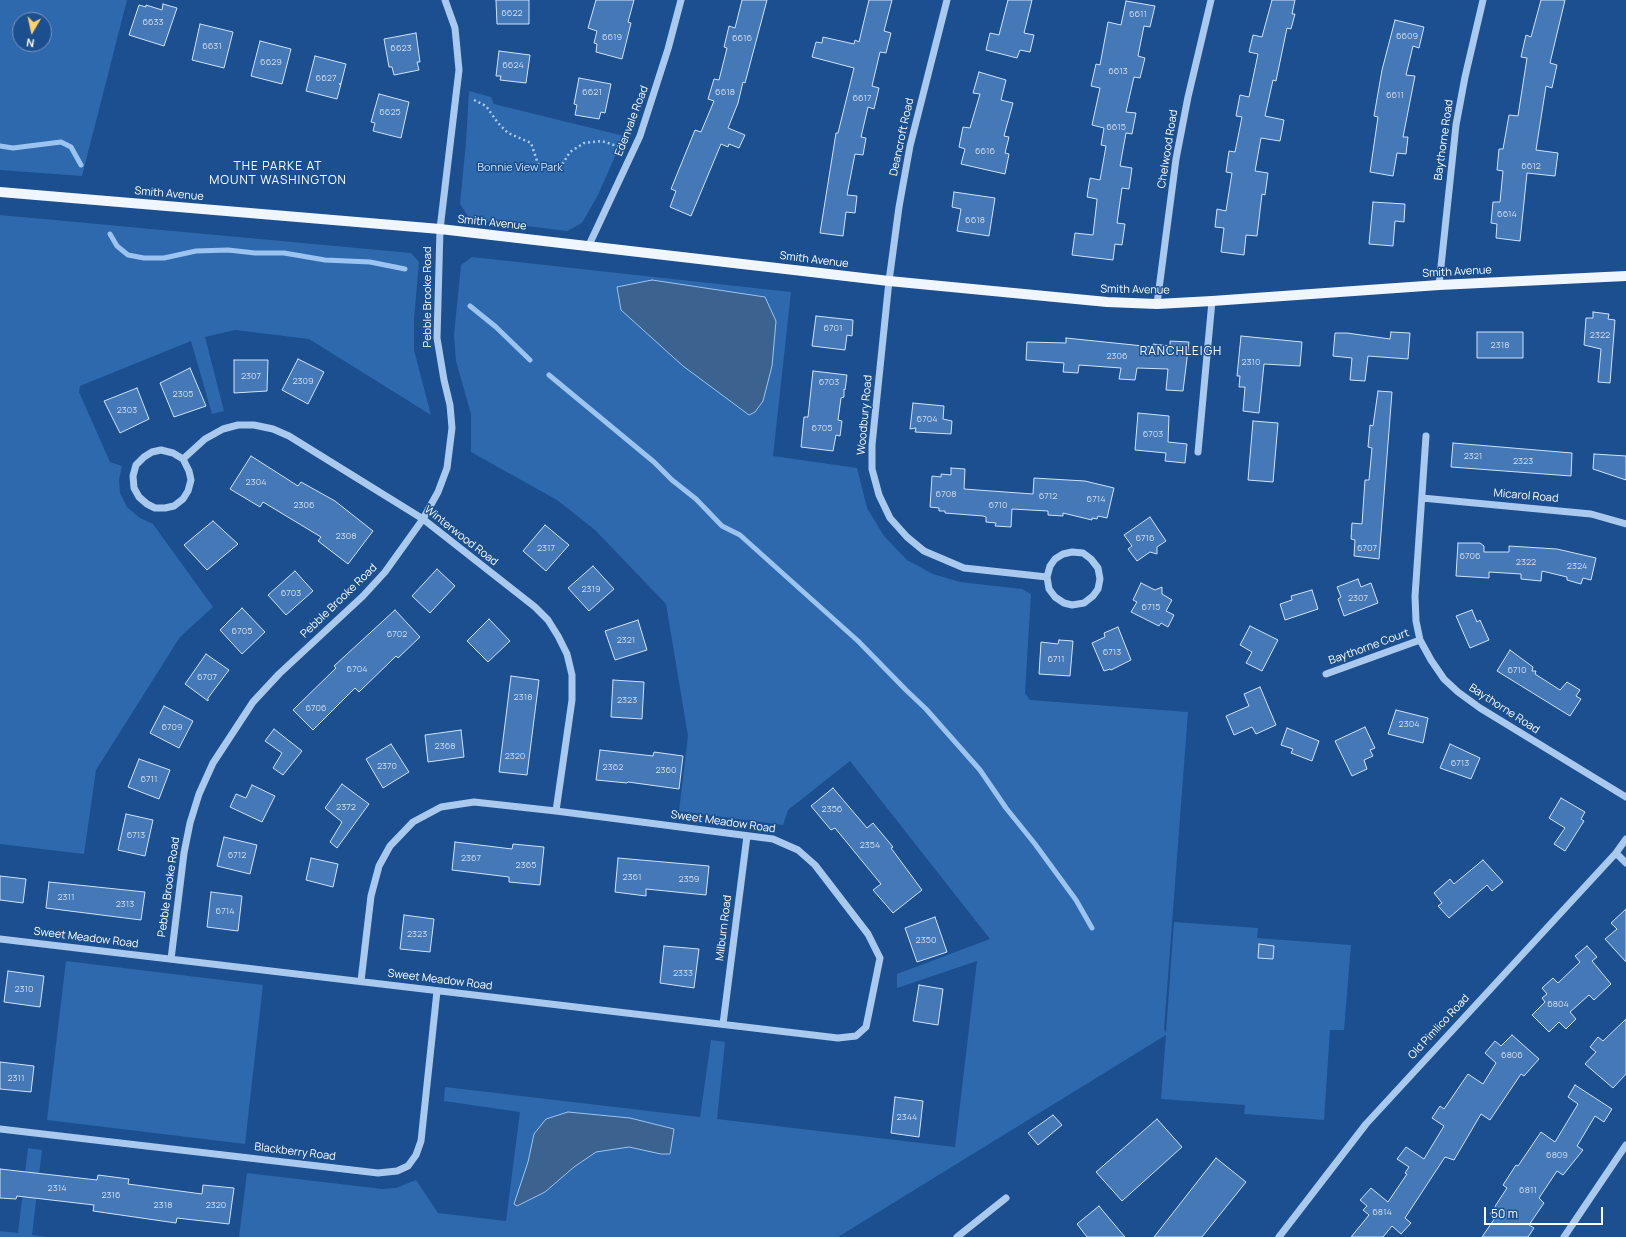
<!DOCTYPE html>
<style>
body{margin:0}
#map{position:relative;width:1626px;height:1237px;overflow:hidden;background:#1b4f8f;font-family:Manrope,sans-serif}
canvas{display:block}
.north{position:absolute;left:12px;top:12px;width:40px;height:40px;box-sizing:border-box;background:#1b4f8f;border:1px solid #7695bc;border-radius:50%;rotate:189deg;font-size:11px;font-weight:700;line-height:16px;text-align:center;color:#fff}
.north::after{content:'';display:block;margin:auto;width:14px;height:18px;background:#ffd166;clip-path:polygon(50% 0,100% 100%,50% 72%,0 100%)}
.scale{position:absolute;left:1484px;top:1207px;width:119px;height:18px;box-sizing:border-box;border:2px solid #fff;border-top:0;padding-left:5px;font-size:12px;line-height:14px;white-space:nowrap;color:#fff;-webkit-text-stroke:3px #1b4f8f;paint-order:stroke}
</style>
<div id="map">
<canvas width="1626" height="1237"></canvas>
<div class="north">N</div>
<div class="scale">50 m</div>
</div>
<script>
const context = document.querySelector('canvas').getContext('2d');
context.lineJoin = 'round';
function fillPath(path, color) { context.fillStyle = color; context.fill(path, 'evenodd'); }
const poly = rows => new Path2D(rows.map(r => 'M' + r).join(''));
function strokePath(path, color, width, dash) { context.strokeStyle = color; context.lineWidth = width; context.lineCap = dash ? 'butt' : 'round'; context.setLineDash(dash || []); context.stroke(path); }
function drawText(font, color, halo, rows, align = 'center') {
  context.font = font + ' Manrope,sans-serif'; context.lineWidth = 3; context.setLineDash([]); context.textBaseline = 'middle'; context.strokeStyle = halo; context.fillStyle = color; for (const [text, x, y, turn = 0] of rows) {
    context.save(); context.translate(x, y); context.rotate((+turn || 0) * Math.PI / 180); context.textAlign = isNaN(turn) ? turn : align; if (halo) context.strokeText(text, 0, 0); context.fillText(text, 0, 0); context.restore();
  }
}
fillPath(poly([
 [0,0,127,0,82,176,0,170],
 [20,20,44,20,44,44,20,44],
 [469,91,491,97,494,104,624,136,598,195,582,223,567,231,470,219,460,204,466,142],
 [0,215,411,253,419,262,414,319,414,350,431,415,309,339,235,330,205,337,224,411,212,414,191,341,80,386,79,392,110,462,122,466,119,479,120,493,127,507,140,518,153,524,213,607,180,637,96,770,84,854,0,844],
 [472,257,791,292,773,456,857,468,867,508,884,536,907,560,933,574,960,582,1022,589,1031,594,1025,693,1030,700,1188,712,1164,1029,1166,1033,1174,922,1258,928,1257,938,1351,945,1344,1030,1330,1030,1324,1120,1244,1114,1245,1105,1161,1099,1166,1035,838,1237,239,1237,247,1173,382,1189,396,1188,416,1180,438,1213,506,1221,520,1112,444,1101,445,1087,700,1117,711,1040,725,1042,717,1119,955,1147,977,961,897,988,897,974,990,939,850,761,788,810,783,825,679,811,688,736,666,604,595,530,557,500,471,452,471,414,456,361,454,335,461,265],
 [66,961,263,985,245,1144,47,1120],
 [28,1148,42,1150,32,1235,47,1237,0,1237,0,1231,18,1233]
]), '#2e69ad');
const water = poly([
 [652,280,765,297,776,321,772,366,763,401,755,412,749,415,683,366,621,310,617,287,652,280],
 [568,1112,630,1118,674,1129,670,1154,661,1154,629,1147,596,1152,574,1167,545,1192,517,1206,514,1204,528,1162,534,1134,546,1119,568,1112]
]);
fillPath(water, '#3c6290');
strokePath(water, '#9cc4f0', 1);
strokePath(poly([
 [0,146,13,148,61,142,71,147,81,165],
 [110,234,117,246,128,255,144,258,164,258,196,251,228,250,255,253,284,253,325,260,370,262,405,269],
 [470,306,496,327,530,360],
 [549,375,654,462,672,480,696,499,722,526,740,535,858,641,906,690,926,709,980,770,1006,808,1035,844,1076,900,1092,928]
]), '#9cc4f0', 5);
const building = poly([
 [496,0,529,0,529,24,497,24,496,0],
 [596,0,634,0,628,22,631,23,622,59,596,52,597,44,594,43,597,31,588,28,596,0],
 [742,0,767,0,745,83,743,82,738,103,728,128,745,135,739,148,729,144,728,147,721,144,691,216,670,207,676,191,671,189,695,130,701,132,714,101,708,99,714,79,719,80,727,48,724,47,729,26,735,28,742,0],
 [869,0,892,0,884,31,891,33,886,53,880,52,872,86,879,88,874,109,868,107,861,137,866,138,863,155,855,154,847,195,857,196,855,213,846,212,843,236,820,233,836,133,838,133,854,68,812,57,816,42,822,43,823,37,854,44,855,40,859,42,869,0],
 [1008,0,1032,0,1024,33,1034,35,1030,52,1020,50,1017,58,986,50,990,33,999,35,1008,0],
 [1272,0,1295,0,1292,14,1295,14,1291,29,1287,28,1276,81,1273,80,1265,116,1284,120,1280,141,1261,138,1255,171,1268,173,1265,195,1262,194,1257,236,1246,235,1244,255,1221,252,1224,228,1215,227,1217,209,1226,211,1232,173,1226,172,1229,151,1235,152,1242,117,1236,116,1240,95,1249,97,1258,54,1249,52,1253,35,1262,37,1272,0],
 [1541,0,1565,0,1550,63,1557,65,1552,88,1546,86,1536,150,1558,153,1555,176,1527,173,1520,241,1496,238,1497,224,1491,223,1493,202,1500,202,1503,171,1497,170,1499,149,1503,149,1509,115,1518,116,1527,58,1521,57,1526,35,1531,37,1541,0],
 [1126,1,1155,6,1150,27,1144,26,1138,56,1145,58,1140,78,1134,77,1126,112,1136,113,1132,134,1126,133,1120,166,1132,168,1129,189,1122,188,1117,223,1125,224,1122,245,1115,244,1113,260,1072,255,1075,233,1093,235,1097,200,1097,199,1087,197,1090,178,1100,180,1106,146,1101,145,1104,128,1092,125,1100,88,1091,86,1096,64,1100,65,1108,22,1121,25,1126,1],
 [163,4,177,8,164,46,129,35,139,5,146,7,146,5,162,10,163,4],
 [1395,20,1424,27,1419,48,1413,46,1406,75,1415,76,1403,137,1408,137,1406,154,1397,153,1393,176,1370,172,1378,117,1374,116,1382,70,1395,20],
 [200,24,233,32,224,68,192,60,200,24],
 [416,33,420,62,417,62,419,70,394,75,392,67,389,67,384,39,416,33],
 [260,41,291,49,282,84,251,76,260,41],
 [499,51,530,55,526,83,500,80,501,76,496,76,499,51],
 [315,56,346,64,341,84,339,84,341,84,337,99,306,91,315,56],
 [979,72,1006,80,1001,100,1013,103,1004,136,1009,137,1005,153,1009,154,1005,174,961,164,965,149,959,147,963,127,970,128,980,94,973,93,979,72],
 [579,78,611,84,605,113,601,112,599,119,575,115,577,105,574,104,579,78],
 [379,94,409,102,401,138,373,131,375,123,371,122,379,94],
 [954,192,995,198,989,236,957,231,961,209,952,207,954,192],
 [1373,202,1405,204,1404,222,1395,221,1393,246,1369,244,1373,202],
 [1593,312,1609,314,1608,319,1615,320,1610,383,1598,382,1601,349,1584,345,1586,318,1593,318,1593,312],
 [816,316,853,320,852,336,847,335,845,350,812,346,816,316],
 [1391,332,1410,333,1408,359,1368,356,1365,381,1350,380,1352,358,1333,356,1335,333,1347,333,1390,339,1391,332],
 [1477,332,1523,332,1523,358,1477,358,1477,332],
 [1241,336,1302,342,1300,366,1264,364,1259,413,1243,411,1245,387,1239,387,1240,376,1237,376,1241,336],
 [1066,338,1153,347,1153,344,1170,346,1170,341,1189,342,1183,391,1166,390,1168,369,1137,368,1135,380,1119,379,1121,368,1079,365,1078,373,1063,372,1064,363,1026,360,1027,342,1066,343,1066,338],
 [298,359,324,372,308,404,282,390,298,359],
 [234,360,268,360,267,391,234,393,234,360],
 [190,368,206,406,174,417,160,383,190,368],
 [813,371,847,375,845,390,844,389,844,397,841,398,838,420,842,421,840,436,836,435,833,451,801,447,804,417,808,417,813,371],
 [137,388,149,419,120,433,104,401,137,388],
 [1378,391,1392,392,1379,559,1354,556,1355,540,1351,539,1352,523,1362,524,1365,480,1369,480,1372,448,1368,447,1370,425,1373,426,1378,391],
 [913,403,944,406,943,419,952,421,951,434,915,432,916,428,910,429,913,403],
 [1138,413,1169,416,1168,442,1187,444,1185,463,1165,461,1166,453,1135,450,1138,413],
 [1253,421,1278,423,1273,482,1248,480,1253,421],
 [1453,443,1572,453,1571,476,1451,467,1453,443],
 [1594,454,1626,456,1626,480,1593,469,1594,454],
 [251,456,298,486,301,482,335,501,373,531,348,564,318,541,321,537,263,502,260,507,230,489,251,456],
 [951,468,965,469,964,489,1033,494,1034,478,1085,481,1114,488,1107,518,1098,516,1097,519,1092,518,1092,520,1063,513,1063,516,1048,515,1048,511,1012,509,1011,527,995,526,996,523,986,522,986,517,983,516,945,513,945,511,939,511,939,508,930,507,932,476,941,477,941,474,951,475,951,468],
 [1150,517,1166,541,1157,547,1157,554,1150,552,1137,561,1128,549,1132,546,1124,535,1150,517],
 [213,521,238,544,207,570,184,545,213,521],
 [545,525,569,545,546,571,523,551,545,525],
 [1458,543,1480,543,1484,546,1484,552,1509,552,1509,546,1557,549,1596,558,1591,580,1583,578,1581,584,1567,580,1567,577,1542,571,1541,581,1521,579,1521,574,1489,572,1489,578,1456,576,1458,543],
 [593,566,614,589,589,611,568,588,593,566],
 [437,569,455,586,430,613,412,596,437,569],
 [295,571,313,591,286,615,268,595,295,571],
 [1358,579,1361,587,1371,583,1378,603,1344,616,1338,599,1341,597,1337,587,1358,579],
 [1141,583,1155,590,1162,587,1162,594,1172,600,1166,611,1174,615,1168,627,1161,623,1159,626,1131,612,1137,602,1133,600,1141,583],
 [1312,590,1318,609,1285,620,1280,604,1292,600,1291,596,1312,590],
 [242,608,265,632,242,654,220,630,242,608],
 [395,610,420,637,398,658,396,656,359,692,355,688,313,730,293,710,336,668,334,666,395,610],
 [1472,610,1477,622,1480,620,1489,640,1470,648,1456,616,1472,610],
 [489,619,510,641,488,662,467,641,489,619],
 [638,620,647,650,615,660,605,631,638,620],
 [1250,626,1278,640,1262,671,1246,663,1252,652,1240,645,1250,626],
 [1118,627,1131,660,1111,670,1110,669,1104,671,1092,643,1105,637,1104,633,1118,627],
 [1059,640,1073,641,1070,676,1039,674,1041,642,1058,644,1059,640],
 [1510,650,1533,667,1532,671,1536,671,1535,674,1560,690,1567,682,1580,690,1576,696,1581,699,1570,716,1497,671,1510,650],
 [206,654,229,670,208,698,208,701,185,684,206,654],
 [511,676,539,680,527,775,499,772,511,676],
 [613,680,644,682,642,719,611,717,613,680],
 [1260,687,1276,725,1256,734,1252,727,1234,735,1226,716,1249,706,1244,694,1260,687],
 [164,706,193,721,179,748,150,733,164,706],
 [1396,710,1428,718,1423,743,1388,734,1396,710],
 [1365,727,1375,748,1370,750,1373,756,1364,760,1367,769,1352,776,1335,741,1365,727],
 [1287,728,1319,741,1312,761,1291,753,1293,749,1281,745,1287,728],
 [274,729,302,751,283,775,273,768,282,753,265,741,274,729],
 [461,730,464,757,428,762,425,735,461,730],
 [391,744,409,772,383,788,366,759,391,744],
 [1450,744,1480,758,1471,779,1440,768,1450,744],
 [600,750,653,756,654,752,683,756,679,789,628,782,627,783,596,780,600,750],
 [139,759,170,770,159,799,128,787,139,759],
 [342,784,369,804,337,848,330,842,342,822,325,808,342,784],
 [252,785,275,796,262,822,230,807,236,794,246,798,252,785],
 [833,788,867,828,873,823,893,847,891,848,922,890,893,913,873,890,881,884,835,828,831,830,811,806,833,788],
 [1561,798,1585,812,1581,819,1584,821,1565,851,1554,844,1565,828,1549,818,1561,798],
 [126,814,153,820,145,856,118,850,126,814],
 [224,837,257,845,250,874,217,866,224,837],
 [455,842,512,849,513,844,544,847,540,885,509,882,509,877,452,870,455,842],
 [311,858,338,864,333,887,306,880,311,858],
 [618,858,709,866,706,895,646,889,646,896,615,892,618,858],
 [1483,860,1503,882,1492,891,1487,885,1449,918,1438,906,1442,903,1434,893,1450,879,1454,884,1483,860],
 [0,876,26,879,23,903,0,900,0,876],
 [49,882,145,892,141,920,46,908,49,882],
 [211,892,242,896,238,931,207,927,211,892],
 [1626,909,1626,962,1605,939,1617,929,1611,923,1626,909],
 [404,915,434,919,430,952,400,949,404,915],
 [935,917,947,952,917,962,905,928,935,917],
 [1259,944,1274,946,1273,959,1258,958,1259,944],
 [664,946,699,949,694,988,660,983,664,946],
 [1587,946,1597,957,1592,961,1611,984,1594,1000,1589,995,1570,1012,1576,1019,1566,1029,1559,1022,1549,1032,1532,1015,1545,1002,1542,998,1547,994,1542,988,1553,978,1558,983,1580,962,1575,956,1587,946],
 [8,971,44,976,40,1007,4,1002,8,971],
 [919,985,943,989,938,1025,913,1021,919,985],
 [1626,1019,1626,1074,1613,1088,1585,1064,1596,1052,1590,1047,1598,1037,1603,1041,1626,1019],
 [1512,1035,1539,1059,1524,1076,1521,1074,1490,1120,1481,1114,1454,1160,1445,1157,1405,1218,1411,1223,1401,1234,1392,1226,1383,1237,1351,1237,1369,1215,1363,1210,1367,1206,1360,1200,1371,1188,1388,1202,1407,1174,1405,1173,1409,1167,1397,1159,1406,1147,1424,1159,1444,1126,1432,1118,1440,1106,1444,1109,1468,1074,1483,1084,1496,1063,1485,1053,1495,1041,1501,1046,1512,1035],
 [0,1062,34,1066,31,1092,0,1089,0,1062],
 [1575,1085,1612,1109,1604,1122,1595,1116,1577,1146,1583,1150,1563,1175,1557,1171,1539,1198,1544,1203,1529,1225,1534,1228,1528,1237,1482,1237,1495,1218,1490,1214,1507,1188,1503,1185,1516,1165,1518,1166,1541,1132,1555,1142,1578,1104,1568,1097,1575,1085],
 [895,1097,923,1101,919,1137,891,1133,895,1097],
 [1053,1115,1062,1125,1038,1145,1028,1133,1053,1115],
 [1157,1119,1182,1147,1122,1201,1096,1172,1157,1119],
 [1216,1158,1246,1182,1202,1237,1154,1237,1216,1158],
 [0,1169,97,1180,98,1175,129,1179,128,1184,202,1194,203,1185,234,1188,229,1224,177,1218,176,1223,93,1211,94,1205,17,1196,16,1199,0,1198,0,1169],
 [1099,1206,1103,1211,1125,1237,1087,1237,1077,1224,1099,1206]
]);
fillPath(building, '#4478b7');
strokePath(building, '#cfe3fa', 1);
strokePath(poly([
 [474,100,486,106,498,123,508,133,531,143,538,164,558,171,570,152,584,143,602,141,623,148]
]), '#a9c9ee', 2.5, [2, 3]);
strokePath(poly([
 [947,0,910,146,899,207,889,281,872,445,872,469,879,495,890,518,907,537,924,551,964,568,1047,577,1050,566,1055,559,1063,554,1072,552,1083,553,1091,559,1098,568,1100,579,1098,589,1093,596,1084,603,1072,605,1064,603,1055,597,1049,589,1047,577],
 [589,245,640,136,668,49,681,0],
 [1439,285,1456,125,1465,77,1483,0],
 [1157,304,1176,159,1188,97,1211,0],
 [1426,436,1415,596,1416,621,1420,640,1431,660,1444,679,1458,692,1480,708,1626,797],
 [1198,452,1212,301],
 [183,459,189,471,191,480,188,491,183,499,174,506,165,508,155,508,147,504,139,497,134,488,133,476,136,465,144,457,152,452,161,450,173,453,183,459,205,439,223,429,238,425,254,425,273,429,289,436,423,519,535,607,548,620,558,636,567,654,572,675,572,700,556,811],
 [1422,498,1591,514,1626,524],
 [1326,674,1420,640],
 [1616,853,1626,863],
 [0,939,838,1038,856,1036,866,1027,880,958,868,934,815,865,798,850,773,839,556,811,474,802,441,807,413,822,390,846,379,866,371,896,361,981],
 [171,959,184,853,190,823,199,794,213,763,253,702,279,674,363,596,385,572,423,519,438,492,447,468,452,428,450,405,444,380,437,338,440,229,459,70,455,28,445,0],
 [723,1024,747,836],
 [0,1129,378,1173,397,1171,408,1166,416,1155,421,1141,437,991],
 [957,1237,1006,1198],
 [1279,1237,1366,1124,1616,853,1626,839],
 [1564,1237,1626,1145]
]), '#a9c9ee', 7);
strokePath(poly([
 [0,192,440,229,889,281,1107,302,1157,304,1212,301,1439,285,1626,276]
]), '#f0f6ff', 10);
drawText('9px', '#d0dded', null, [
 ["6622",512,13],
 ["6611",1138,14],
 ["6633",153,22],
 ["6609",1407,36],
 ["6619",612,37],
 ["6616",742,38],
 ["6631",212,46],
 ["6623",401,48],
 ["6629",271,62],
 ["6624",513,65],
 ["6613",1118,71],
 ["6627",326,78],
 ["6621",592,92],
 ["6618",725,92],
 ["6611",1395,95],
 ["6617",862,98],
 ["6625",390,112],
 ["6615",1116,127],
 ["6616",985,151],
 ["6612",1531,166],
 ["6614",1507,214],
 ["6618",975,220],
 ["6701",833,328],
 ["2322",1600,335],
 ["2318",1500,345],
 ["2306",1117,356],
 ["2310",1251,362],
 ["2307",251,376],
 ["2309",303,381],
 ["6703",829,382],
 ["2305",183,394],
 ["2303",127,410],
 ["6704",927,419],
 ["6705",822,428],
 ["6703",1153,434],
 ["2321",1473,456],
 ["2323",1523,461],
 ["2304",256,482],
 ["6708",946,494],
 ["6712",1048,496],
 ["6714",1096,499],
 ["2306",304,505],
 ["6710",998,505],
 ["2308",346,536],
 ["6716",1145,538],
 ["2317",546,548],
 ["6707",1367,548],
 ["6706",1470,556],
 ["2322",1526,562],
 ["2324",1577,566],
 ["2319",591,589],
 ["6703",291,593],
 ["2307",1358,598],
 ["6715",1151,607],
 ["6705",242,631],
 ["6702",397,634],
 ["2321",626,640],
 ["6713",1112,652],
 ["6711",1056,659],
 ["6704",357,669],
 ["6710",1517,670],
 ["6707",207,677],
 ["2318",523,697],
 ["2323",627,700],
 ["6706",316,708],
 ["2304",1409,724],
 ["6709",172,727],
 ["2368",445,746],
 ["2320",515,756],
 ["6713",1460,763],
 ["2370",387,766],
 ["2362",613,767],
 ["2360",666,770],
 ["6711",149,779],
 ["2372",346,807],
 ["2356",832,809],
 ["6713",136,835],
 ["2354",870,845],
 ["6712",237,855],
 ["2367",471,858],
 ["2365",526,865],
 ["2361",632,877],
 ["2359",689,879],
 ["2311",66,897],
 ["2313",125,904],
 ["6714",225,911],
 ["2323",417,934],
 ["2350",926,940],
 ["2333",683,973],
 ["2310",24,989],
 ["6804",1558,1004],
 ["6806",1512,1055],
 ["2311",16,1078],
 ["2344",907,1117],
 ["6809",1557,1155],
 ["2314",57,1188],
 ["6811",1528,1190],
 ["2316",111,1195],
 ["2318",163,1205],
 ["2320",216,1205],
 ["6814",1382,1212]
]);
drawText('11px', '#fff', '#1b4f8f', [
 ["Edenvale Road",632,121,-69],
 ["Deancroft Road",902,137,-78],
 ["Baythorne Road",1444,140,-82],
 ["Chelwood Road",1168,149,-81],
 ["Smith Avenue",169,194,5],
 ["Smith Avenue",492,223,6],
 ["Smith Avenue",814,260,7],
 ["Smith Avenue",1457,272,-3],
 ["Smith Avenue",1135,290,1],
 ["Pebble Brooke Road",428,297,-90],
 ["Woodbury Road",865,415,-85],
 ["Micarol Road",1526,496,5],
 ["Winterwood Road",461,536,38],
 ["Pebble Brooke Road",339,601,-44],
 ["Baythorne Court",1369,647,-20],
 ["Baythorne Road",1504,709,33],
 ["Sweet Meadow Road",723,822,8],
 ["Pebble Brooke Road",169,887,-82],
 ["Milburn Road",724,928,-83],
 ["Sweet Meadow Road",86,938,7],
 ["Sweet Meadow Road",440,980,7],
 ["Old Pimlico Road",1439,1027,-47],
 ["Blackberry Road",295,1152,7]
]);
drawText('11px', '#cfe3fa', '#1b4f8f', [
 ["Bonnie View Park",520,168]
]);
context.letterSpacing = '1px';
drawText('12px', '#fff', '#1b4f8f', [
 ["THE PARKE AT",278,167],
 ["MOUNT WASHINGTON",278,181],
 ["RANCHLEIGH",1181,352]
]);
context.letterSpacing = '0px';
</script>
